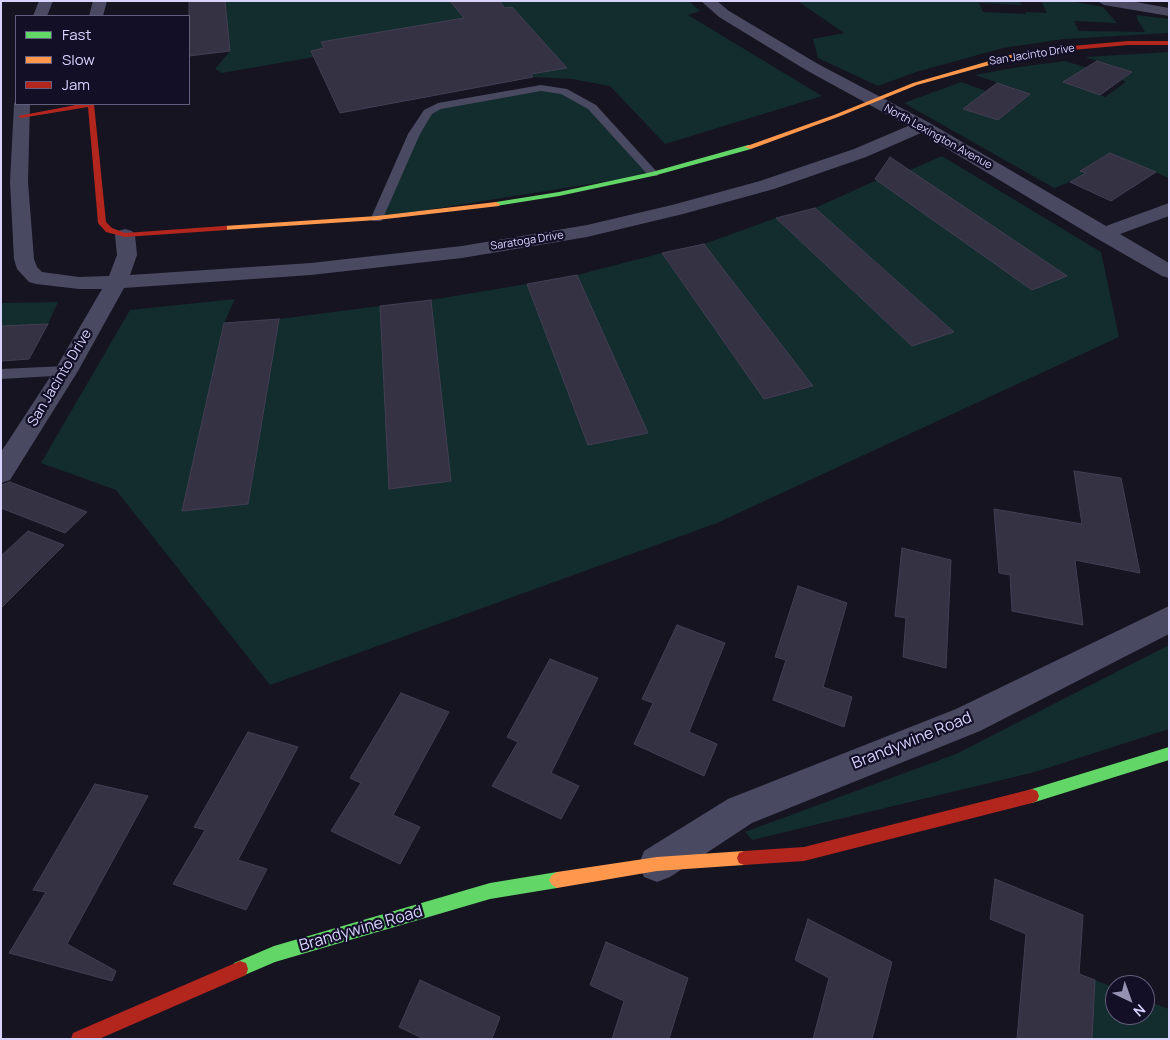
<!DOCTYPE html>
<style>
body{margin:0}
#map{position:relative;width:1170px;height:1040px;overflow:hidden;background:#161421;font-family:Manrope,sans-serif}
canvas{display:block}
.frame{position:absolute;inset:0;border:2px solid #d9d4ff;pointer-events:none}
.legend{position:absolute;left:15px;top:15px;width:175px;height:90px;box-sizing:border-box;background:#130f26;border:1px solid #625e7d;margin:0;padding:6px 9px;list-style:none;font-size:15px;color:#d9d4ff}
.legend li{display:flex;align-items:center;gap:10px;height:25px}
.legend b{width:25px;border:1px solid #625e7d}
.north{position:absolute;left:1105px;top:975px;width:50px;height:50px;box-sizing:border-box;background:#130f26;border:1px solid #625e7d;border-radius:50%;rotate:138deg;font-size:14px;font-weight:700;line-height:20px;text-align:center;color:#d9d4ff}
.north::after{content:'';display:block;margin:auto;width:18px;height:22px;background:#9591b1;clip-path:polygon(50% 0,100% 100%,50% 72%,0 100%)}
</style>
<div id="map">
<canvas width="1170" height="1040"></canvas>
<div class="frame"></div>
<ul class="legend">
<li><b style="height:6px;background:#63d668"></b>Fast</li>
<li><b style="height:6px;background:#ff974d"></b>Slow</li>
<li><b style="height:6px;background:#b3261e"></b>Jam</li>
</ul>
<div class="north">N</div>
</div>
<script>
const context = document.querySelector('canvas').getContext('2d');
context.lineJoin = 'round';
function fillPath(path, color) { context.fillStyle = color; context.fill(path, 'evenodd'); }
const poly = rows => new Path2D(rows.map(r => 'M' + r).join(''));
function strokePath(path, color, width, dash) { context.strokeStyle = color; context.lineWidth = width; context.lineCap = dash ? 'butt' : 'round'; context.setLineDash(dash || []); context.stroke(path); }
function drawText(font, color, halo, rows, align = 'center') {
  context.font = font + ' Manrope,sans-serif'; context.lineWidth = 4.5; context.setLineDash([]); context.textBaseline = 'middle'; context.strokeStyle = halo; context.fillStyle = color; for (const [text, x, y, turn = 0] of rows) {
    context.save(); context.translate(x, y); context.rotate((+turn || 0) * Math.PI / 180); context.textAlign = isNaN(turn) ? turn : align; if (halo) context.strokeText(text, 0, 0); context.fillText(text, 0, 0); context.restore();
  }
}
fillPath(poly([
 [225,1,450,1,464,18,321,42,324,48,312,51,314,57,222,73,215,69,230,51],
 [499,1,689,1,700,11,688,15,822,96,665,144,610,86,572,79,533,77,531,74,566,67,512,7,505,8],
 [805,1,1018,1,1022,5,979,3,983,12,1026,14,1025,12,1047,13,1041,1,1070,1,1103,7,1117,23,1074,21,1079,31,1145,32,1137,19,1137,15,1169,19,1169,33,1064,39,1003,48,916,72,878,86,818,58,813,39,844,33,799,2],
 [1169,52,1169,178,1110,153,1080,170,1086,173,1070,182,1054,188,904,103,961,82,986,91,964,109,998,120,1020,103,1025,92,975,75,1019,67,1065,61,1094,70,1072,85,1105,97,1126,82,1122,80,1132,72,1085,57],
 [541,88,576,97,653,174,377,218,414,134,438,106],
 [942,156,1101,252,1119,337,717,523,270,685,116,490,41,463,130,310,235,299,224,323,182,511,248,504,279,319,380,306,389,489,451,481,431,300,527,284,588,445,648,433,577,275,662,253,764,399,813,387,704,244,776,218,912,346,954,332,815,208,877,180,910,170],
 [58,302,48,324,1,326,1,303],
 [1169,645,1169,729,1035,772,752,840,745,832,956,754],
 [1095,980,1115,988,1115,1015,1145,1015,1145,1000,1169,1009,1169,1039,1092,1039]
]), '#132c2d');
const building = poly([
 [189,1,225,1,230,51,189,56,189,1],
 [450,1,499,1,505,8,512,7,567,68,531,74,533,77,340,113,311,51,324,48,321,42,464,18,450,1],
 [1097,61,1132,72,1100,95,1063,82,1097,61],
 [997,83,1030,94,998,120,963,109,997,83],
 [1110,153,1156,172,1111,201,1070,182,1086,173,1080,171,1110,153],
 [890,157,1067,276,1032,290,875,179,890,157],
 [815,208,954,332,912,346,776,218,815,208],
 [704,244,813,386,764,399,662,253,704,244],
 [577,275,648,433,588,445,527,284,577,275],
 [431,300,451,481,389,489,380,306,431,300],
 [279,319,248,504,182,511,224,323,279,319],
 [48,324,29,359,1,361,1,326,48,324],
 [1074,471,1121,478,1140,573,1075,560,1083,625,1012,611,1010,575,999,573,994,509,1082,524,1074,471],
 [10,482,87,512,65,533,1,508,1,485,10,482],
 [28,531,64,545,1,608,1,556,28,531],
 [902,548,951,560,946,668,903,657,906,618,895,616,902,548],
 [798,586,847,603,823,687,852,697,844,727,773,700,786,660,775,657,798,586],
 [677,625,725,643,689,732,717,744,704,776,634,744,653,703,642,699,677,625],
 [550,659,598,678,551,773,579,786,561,819,492,786,518,742,507,737,550,659],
 [401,693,449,712,393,815,420,827,400,864,331,831,361,783,350,778,401,693],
 [248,732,298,747,238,860,267,869,246,910,173,884,205,830,194,827,248,732],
 [95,784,148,796,67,944,116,971,112,981,9,953,46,892,33,890,95,784],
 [995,879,1083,915,1079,974,1095,980,1092,1039,1017,1039,1026,934,990,919,995,879],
 [808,919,892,962,872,1039,813,1039,829,978,795,960,808,919],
 [606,942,688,978,669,1039,612,1039,624,1001,590,985,606,942],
 [420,980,500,1017,492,1039,424,1039,399,1027,420,980]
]);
fillPath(building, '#343243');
strokePath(building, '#433f54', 1);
fillPath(poly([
 [541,85,567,89,596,105,657,172,659,174,657,176,649,176,588,109,561,94,541,91,441,109,432,114,420,134,383,218,381,221,373,221,371,218,408,134,424,110,438,103,541,85],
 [66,366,71,367,74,371,71,375,1,379,1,369,66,366]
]), '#4a4962');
fillPath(poly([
 [39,1,53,1,47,16,33,16,39,1],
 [93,1,107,1,103,16,89,16,93,1],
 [701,1,717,1,729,11,818,64,928,122,1106,226,1169,203,1169,216,1120,234,1169,263,1169,278,1162,276,1096,238,921,133,866,157,774,189,683,214,587,237,462,258,311,275,124,288,78,371,10,480,1,483,1,452,56,368,102,289,79,289,36,284,29,282,17,269,14,259,10,182,14,104,16,100,16,104,30,104,28,182,34,259,37,267,42,272,79,277,109,276,117,255,115,235,118,231,125,229,132,231,135,235,137,255,130,275,311,263,462,246,587,225,672,205,760,181,854,149,908,126,806,70,719,17,701,1],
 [1097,1,1130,1,1169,8,1169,16,1104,5,1097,1],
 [1169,606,1169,634,980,731,752,823,670,877,657,882,644,877,639,864,644,851,728,799,956,709,1169,606]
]), '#4a4962');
fillPath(poly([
 [748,145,751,145,751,149,653,176,559,196,496,206,492,204,496,202,559,192,652,172,748,145],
 [1169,747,1169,760,1032,803,1027,801,1025,796,1027,791,1032,789,1169,747],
 [557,872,562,875,565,880,562,885,557,888,490,899,275,962,240,977,234,975,232,969,234,963,274,946,490,883,557,872]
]), '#63d668');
fillPath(poly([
 [1061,47,1063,48,1063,50,1011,59,917,85,838,117,751,149,744,147,834,115,913,83,1010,55,1061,47],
 [496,202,500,204,499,206,377,220,224,230,220,228,224,226,377,216,496,202],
 [744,851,749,853,751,858,749,863,744,865,657,871,557,888,552,885,549,880,552,875,557,872,657,857,744,851]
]), '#ff974d');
fillPath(poly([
 [1128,41,1169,41,1169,45,1128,45,1061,51,1058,49,1061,47,1128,41],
 [81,104,94,104,106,222,112,228,125,233,224,226,227,226,227,230,125,237,106,232,98,223,88,107,21,118,18,116,81,104],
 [1032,789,1037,791,1039,796,1037,801,1032,803,804,861,744,865,739,863,737,858,739,853,744,851,804,847,1032,789],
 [240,961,246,963,248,969,246,975,99,1039,71,1039,73,1033,240,961]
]), '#b3261e');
drawText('11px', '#d9d4ff', '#130f26', [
 ["San Jacinto Drive",1032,55,-9],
 ["North Lexington Avenue",938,137,29],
 ["Saratoga Drive",527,241,-9]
]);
drawText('14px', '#d9d4ff', '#130f26', [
 ["San Jacinto Drive",60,378,-59]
]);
drawText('16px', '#d9d4ff', '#130f26', [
 ["Brandywine Road",912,741,-22],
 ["Brandywine Road",361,929,-16]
]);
</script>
